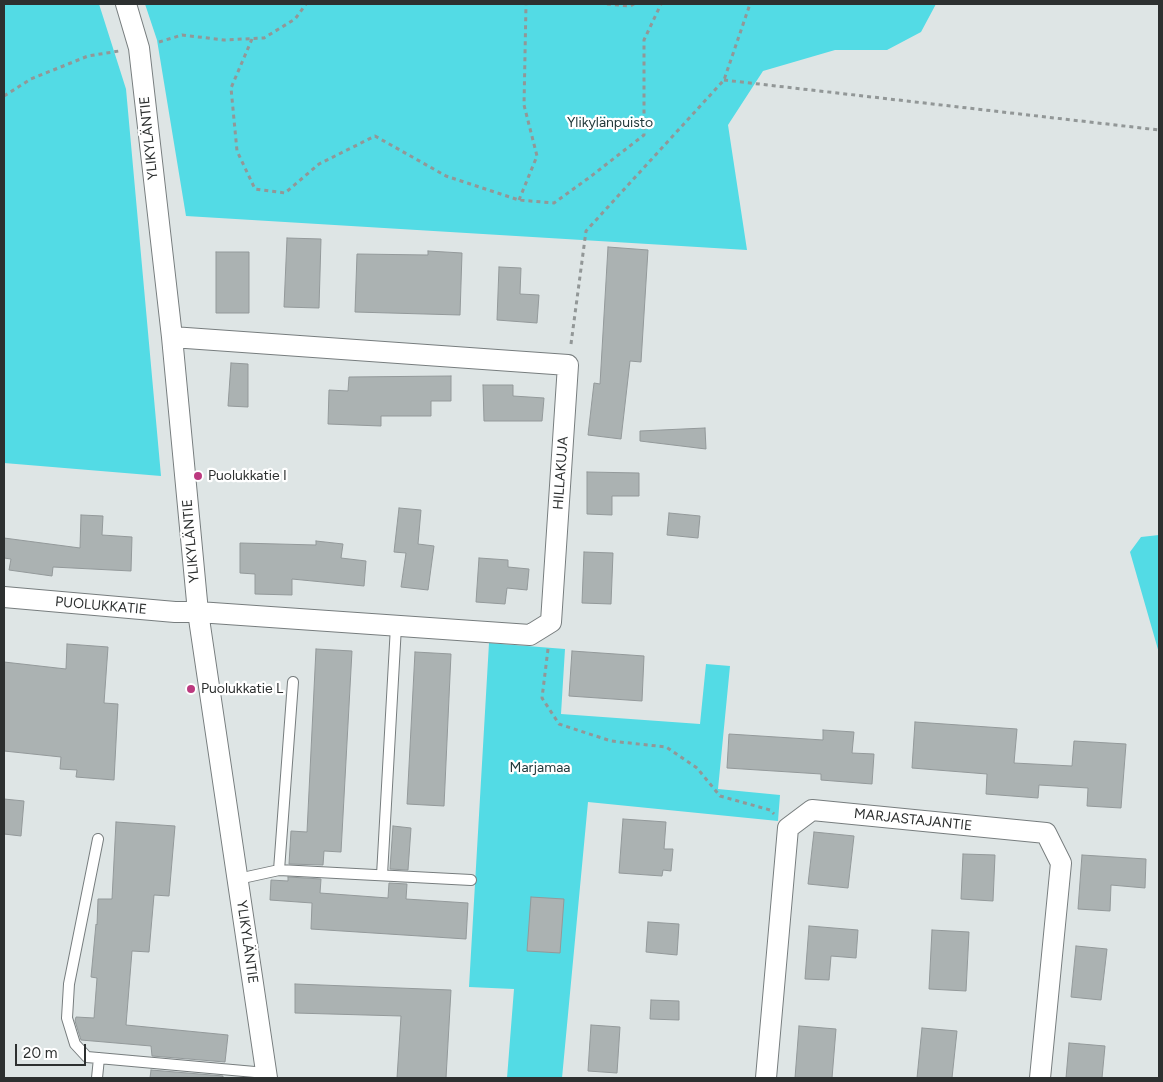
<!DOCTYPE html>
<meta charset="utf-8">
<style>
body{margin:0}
#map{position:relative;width:1163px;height:1082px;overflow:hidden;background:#dee5e5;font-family:Figtree,sans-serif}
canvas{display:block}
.frame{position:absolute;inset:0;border:5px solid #2d3030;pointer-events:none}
.scale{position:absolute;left:15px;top:1044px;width:71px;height:22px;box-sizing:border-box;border:2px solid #2d3030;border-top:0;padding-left:6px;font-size:15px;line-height:18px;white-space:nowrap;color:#2d3030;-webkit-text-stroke:4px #fff;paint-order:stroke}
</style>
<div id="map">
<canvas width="1163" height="1082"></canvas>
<div class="frame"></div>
<div class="scale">20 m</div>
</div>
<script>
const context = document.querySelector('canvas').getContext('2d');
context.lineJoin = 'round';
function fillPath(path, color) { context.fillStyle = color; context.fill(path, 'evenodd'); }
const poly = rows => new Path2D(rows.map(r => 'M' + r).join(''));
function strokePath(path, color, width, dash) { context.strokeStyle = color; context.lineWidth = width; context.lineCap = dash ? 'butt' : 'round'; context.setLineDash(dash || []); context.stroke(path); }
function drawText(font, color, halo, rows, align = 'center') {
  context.font = font + ' Figtree,sans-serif'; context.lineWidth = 4.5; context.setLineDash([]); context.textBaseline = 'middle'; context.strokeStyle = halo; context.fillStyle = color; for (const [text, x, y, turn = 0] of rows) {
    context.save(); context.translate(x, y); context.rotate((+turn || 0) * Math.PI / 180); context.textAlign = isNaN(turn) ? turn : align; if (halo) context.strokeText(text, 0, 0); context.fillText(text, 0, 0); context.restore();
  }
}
fillPath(poly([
 [4,4,99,4,126,89,161,476,4,463],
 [145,4,936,4,921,32,887,50,835,50,763,71,728,125,747,250,186,216,157,40],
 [1159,535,1159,653,1130,552,1141,537],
 [489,643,565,649,561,714,700,724,706,664,730,666,718,789,780,795,778,821,588,802,562,1078,507,1078,514,989,469,987]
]), '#53dbe5');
const building = poly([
 [287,238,321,239,319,308,284,307,287,238],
 [608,247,648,250,641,362,630,361,621,439,588,435,594,383,600,384,608,247],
 [428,251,462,253,460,315,355,312,357,254,428,255,428,251],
 [216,252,249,252,249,313,216,313,216,252],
 [499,267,521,268,520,294,539,295,537,323,497,320,499,267],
 [231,363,248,364,248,407,228,406,231,363],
 [451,376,451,401,431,401,431,416,381,416,381,426,328,424,329,390,348,391,349,377,451,376],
 [483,385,513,385,513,396,544,398,542,421,484,421,483,385],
 [705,428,706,449,640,441,640,431,705,428],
 [587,472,639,473,639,496,612,496,612,515,587,514,587,472],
 [399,508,421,510,418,544,434,546,428,590,401,587,406,553,394,552,399,508],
 [669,513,700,516,698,538,667,535,669,513],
 [81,515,103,516,102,535,132,537,131,571,53,567,52,576,9,570,11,559,4,558,4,538,80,548,81,515],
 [316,541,343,544,341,558,366,561,364,586,292,579,292,595,255,594,255,574,240,573,240,543,316,545,316,541],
 [584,552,613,553,611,604,582,603,584,552],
 [479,558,508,560,508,567,529,569,527,590,507,588,505,604,476,602,479,558],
 [67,644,108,647,104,703,118,704,114,780,76,777,77,770,60,769,61,757,4,751,4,662,66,669,67,644],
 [316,649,352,651,341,852,324,851,323,865,289,864,291,831,307,832,316,649],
 [572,651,644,656,642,701,569,696,572,651],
 [415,652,451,654,444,806,407,804,415,652],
 [915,722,1017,729,1014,763,1072,766,1074,741,1126,744,1121,808,1087,806,1088,788,1039,785,1038,798,986,794,987,774,912,768,915,722],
 [823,730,854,732,852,753,874,754,872,784,821,780,821,774,727,768,729,734,823,740,823,730],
 [4,799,24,801,21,836,4,834,4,799],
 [623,819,666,822,664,849,673,849,671,871,663,870,662,876,619,873,623,819],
 [116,822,175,826,169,896,154,895,149,952,132,951,126,1025,228,1035,225,1062,152,1056,151,1046,81,1040,75,1021,76,1017,94,1018,97,978,91,977,96,924,97,925,98,899,112,899,116,822],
 [393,826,411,828,408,870,390,869,393,826],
 [814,832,854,836,848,888,808,884,814,832],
 [963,854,995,855,993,901,961,899,963,854],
 [1082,855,1146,859,1145,888,1111,885,1110,911,1078,909,1082,855],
 [288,877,321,879,320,893,388,898,389,883,407,884,406,899,468,903,466,939,311,929,312,903,270,900,271,880,288,881,288,877],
 [531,897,564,899,560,953,527,951,531,897],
 [648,922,679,924,677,955,646,952,648,922],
 [809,926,858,930,856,958,831,956,829,980,805,979,809,926],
 [932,930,969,932,966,991,929,989,932,930],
 [1076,946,1107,949,1101,1000,1071,997,1076,946],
 [295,984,451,990,446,1078,397,1078,401,1016,295,1013,295,984],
 [651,1000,679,1001,679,1020,650,1019,651,1000],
 [591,1025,620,1027,617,1073,588,1071,591,1025],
 [799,1026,836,1029,832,1078,795,1078,799,1026],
 [922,1028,957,1031,952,1078,917,1078,922,1028],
 [1069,1043,1105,1046,1102,1078,1066,1078,1069,1043],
 [151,1070,223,1076,223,1078,150,1078,151,1070]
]);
fillPath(building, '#abb2b2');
strokePath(building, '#93999a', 1);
const lane = poly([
 [98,839,69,984,67,1018,75,1044,87,1057,266,1073],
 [279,870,471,880],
 [382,875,396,626],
 [238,879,279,870,293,682],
 [97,1078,99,1058]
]);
const street = poly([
 [126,4,139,48,172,337,198,612,267,1078],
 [4,597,175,612,198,612,530,635,551,622,568,365,172,337],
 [766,1078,788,828,812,810,1046,833,1061,863,1040,1078]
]);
strokePath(lane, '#777d7e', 12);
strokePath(street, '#777d7e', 22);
strokePath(poly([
 [607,4,630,6,634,4],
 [252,39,231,88,237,151,255,189,285,193,319,164,375,136,446,176,519,200,554,203,590,177,644,135,644,40,661,4],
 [159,42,182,35,224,40,264,38,295,19,306,4],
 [724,80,1159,130],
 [4,96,31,79,88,56,119,51],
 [519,200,537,156,524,105,526,4],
 [571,344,586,231,724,80,750,4],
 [548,649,542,698,559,724,611,741,666,747,697,768,720,796,770,810,774,814]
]), '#929797', 3, [4, 4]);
strokePath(lane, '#fff', 10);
strokePath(street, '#fff', 20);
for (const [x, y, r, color] of [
 [198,476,5,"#bc397f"],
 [191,689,5,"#bc397f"]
]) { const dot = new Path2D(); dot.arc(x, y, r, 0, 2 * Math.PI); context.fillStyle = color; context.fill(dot); strokePath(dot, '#fff', 2); }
drawText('14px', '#22393b', '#fff', [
 ["Ylikylänpuisto",610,123],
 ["Marjamaa",540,768]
]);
drawText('14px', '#2d3030', '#fff', [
 ["YLIKYLÄNTIE",149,138,-96],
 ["HILLAKUJA",561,473,-86],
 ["YLIKYLÄNTIE",191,541,-95],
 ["PUOLUKKATIE",101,606,5],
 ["MARJASTAJANTIE",913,820,6],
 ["YLIKYLÄNTIE",247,942,82]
]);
drawText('14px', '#2d3030', '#fff', [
 ["Puolukkatie I",208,476],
 ["Puolukkatie L",201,689]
], 'left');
</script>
